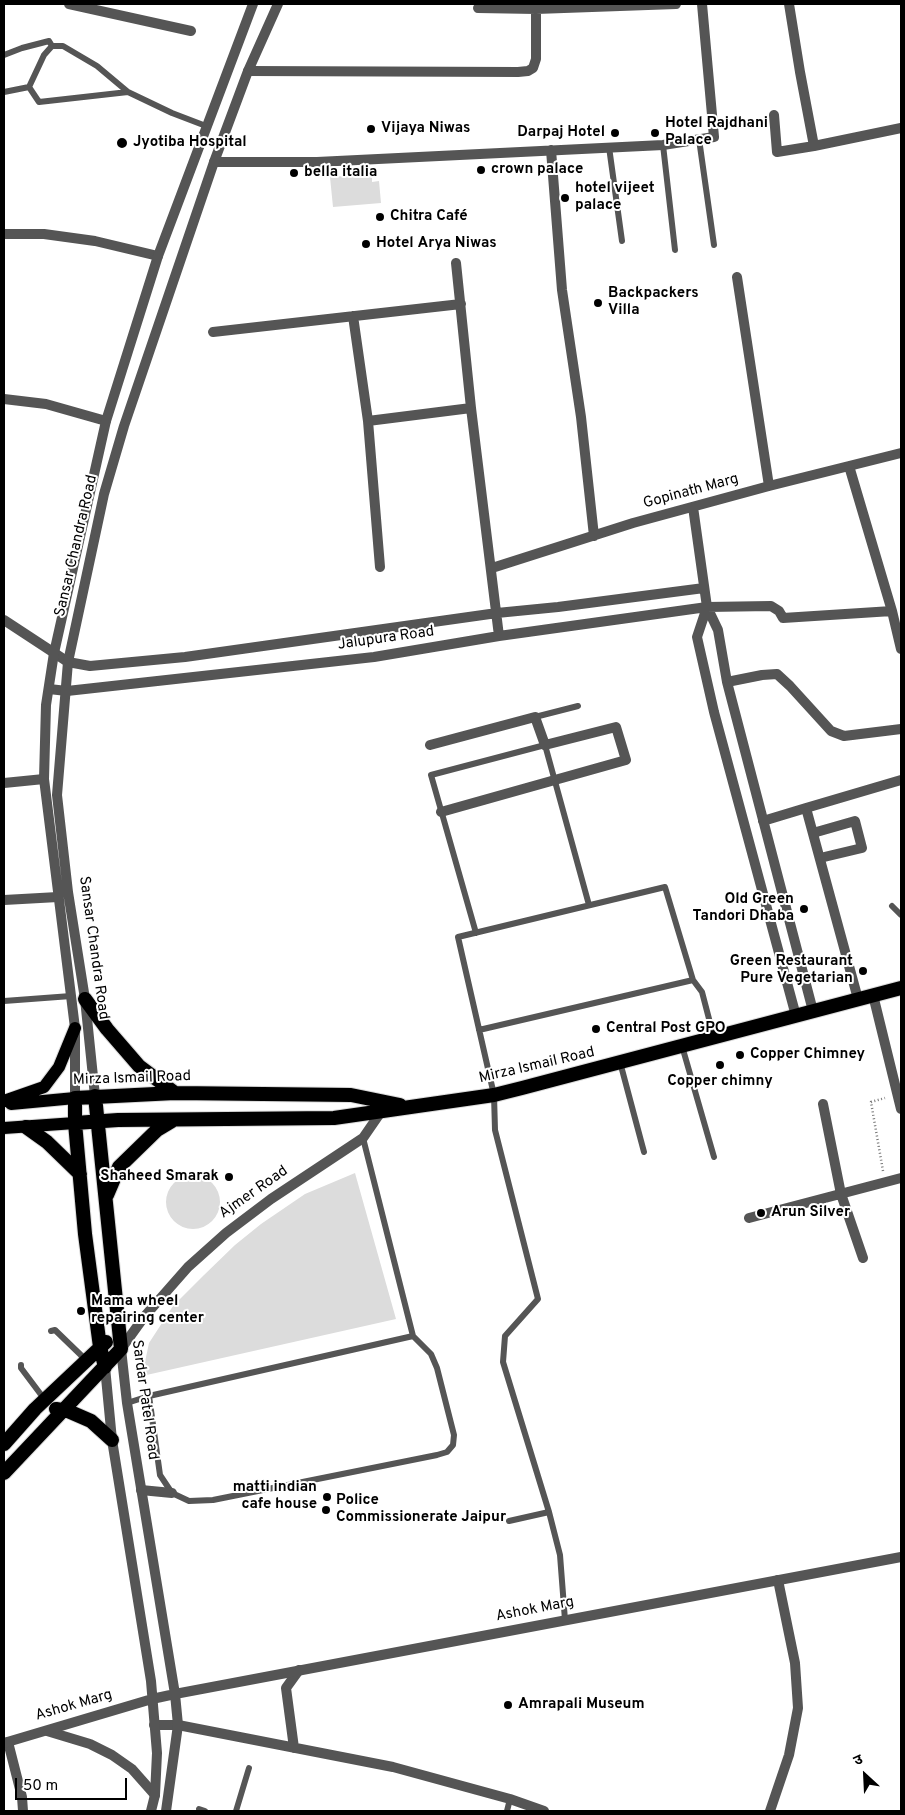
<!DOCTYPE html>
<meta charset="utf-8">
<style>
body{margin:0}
#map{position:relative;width:905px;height:1815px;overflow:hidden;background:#fff;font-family:Overpass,"Noto Sans Devanagari",sans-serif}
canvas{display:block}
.frame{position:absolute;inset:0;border:5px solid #000;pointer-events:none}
.north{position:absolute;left:840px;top:1750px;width:50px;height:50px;-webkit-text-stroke:4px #fff;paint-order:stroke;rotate:335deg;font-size:14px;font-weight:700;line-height:20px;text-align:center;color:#000}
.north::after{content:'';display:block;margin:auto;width:18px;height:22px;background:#000;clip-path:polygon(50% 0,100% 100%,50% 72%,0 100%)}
.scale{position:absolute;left:15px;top:1778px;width:112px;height:22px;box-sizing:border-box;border:2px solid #000;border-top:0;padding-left:6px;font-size:15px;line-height:18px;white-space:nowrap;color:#000;-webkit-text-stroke:4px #fff;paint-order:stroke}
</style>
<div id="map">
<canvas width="905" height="1815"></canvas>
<div class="frame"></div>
<div class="north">उ</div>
<div class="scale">50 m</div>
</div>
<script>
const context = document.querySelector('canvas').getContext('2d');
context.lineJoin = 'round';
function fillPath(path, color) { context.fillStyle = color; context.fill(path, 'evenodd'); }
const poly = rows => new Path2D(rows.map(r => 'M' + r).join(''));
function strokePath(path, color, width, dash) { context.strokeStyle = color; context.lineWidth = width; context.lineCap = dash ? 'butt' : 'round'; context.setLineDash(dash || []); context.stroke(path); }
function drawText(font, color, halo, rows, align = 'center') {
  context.font = font + ' Overpass,sans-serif'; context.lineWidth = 4; context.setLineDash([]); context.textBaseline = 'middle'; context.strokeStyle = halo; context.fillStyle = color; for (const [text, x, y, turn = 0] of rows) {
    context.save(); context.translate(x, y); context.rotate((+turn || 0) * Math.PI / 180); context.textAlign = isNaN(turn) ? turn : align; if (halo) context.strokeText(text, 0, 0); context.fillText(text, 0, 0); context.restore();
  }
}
fillPath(poly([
 [372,174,372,182,379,181,381,203,333,207,330,177],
 [355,1173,396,1319,142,1376,149,1343,173,1306,204,1275,235,1245,261,1224,305,1194],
 '166 1202a27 27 0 1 1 54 0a27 27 0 1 1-54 0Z'
]), '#dcdcdc');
const primary = poly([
 [4,1101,44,1087,59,1067,75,1028],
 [11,1104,75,1098],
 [4,1128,75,1123]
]);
const trunk = poly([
 [85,999,107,1029,139,1066,175,1093],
 [75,1123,118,1120,334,1118,494,1095,522,1088,901,988],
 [26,1127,47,1142,80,1174],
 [107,1195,119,1167,157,1130,172,1121],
 [105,1367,100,1347,85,1234,75,1123,75,1098,175,1093,351,1095,400,1105],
 [56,1409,68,1411,91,1421,112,1440],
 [4,1444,35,1409,106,1342],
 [4,1473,121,1349,95,1096]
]);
strokePath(primary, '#dbdbdb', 14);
strokePath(trunk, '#dbdbdb', 16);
strokePath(poly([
 [883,1171,871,1102,885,1098]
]), '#777', 2.5, [1, 2.5]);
strokePath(poly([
 [4,55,22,48,49,41,52,46],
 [29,87,39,102,128,92],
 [4,92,29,87,44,55,52,46,63,46,97,66,128,92,172,113,206,126],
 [699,139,714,245],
 [663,145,675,250],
 [609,147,622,241],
 [535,717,578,706],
 [892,906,901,915],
 [476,933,431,775,545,745,589,905],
 [693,980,702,992,714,1038],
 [4,1001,71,996],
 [479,1030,693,980,665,887,458,937,494,1095,495,1130,538,1299,505,1336,503,1362,549,1512,560,1555,565,1620],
 [682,1046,714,1157],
 [620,1062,644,1152],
 [51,1331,55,1330,86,1360],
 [21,1365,21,1368,45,1400],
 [149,1396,160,1475,172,1493,189,1501,213,1500,437,1455,447,1452,453,1445,454,1435,437,1368,431,1354,413,1336],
 [127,1403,149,1396,413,1336,363,1138],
 [509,1521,549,1512],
 [199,1809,205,1811],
 [236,1811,249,1768],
 [507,1811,510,1799]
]), '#555', 6);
strokePath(poly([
 [69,4,191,31],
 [789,4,800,72,814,146],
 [478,8,536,9,676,4],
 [248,71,518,72,528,71,533,68,536,59,536,9],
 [774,115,777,152,814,146,901,128],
 [551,150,562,290,581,417,594,536],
 [214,162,317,162,663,145,714,137,702,4],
 [4,234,44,234,95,241,158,256],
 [456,263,471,408,499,636],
 [737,277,769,486],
 [353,316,368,421],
 [213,332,461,304],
 [4,399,46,404,106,421],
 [849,466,892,611,901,649],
 [693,507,707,607,718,630,727,682,813,1011],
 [380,567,368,421,471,408],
 [492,568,633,523,769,486,901,453],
 [707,607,697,637,714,712,796,1016],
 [4,620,68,662,90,666,185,657,497,613,558,607,704,588],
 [727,682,762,675,777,674,790,686,831,731,844,736,901,729],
 [49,689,67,691,374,657,499,636,707,607,771,606,779,611,783,618,892,611],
 [430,745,535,717,545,745,616,727,626,760,441,812],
 [4,783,44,779],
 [806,808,901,780],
 [763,821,806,808,858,999],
 [813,833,855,821,862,848,820,858],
 [4,900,58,897],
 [873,995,901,1109],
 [823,1104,841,1194,863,1258],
 [749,1218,901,1178],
 [141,1490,172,1493],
 [154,1725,178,1725,393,1767,510,1799,544,1811],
 [47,1731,90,1744,112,1755,132,1769,155,1795],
 [8,1742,22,1797,23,1811],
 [294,1748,286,1688,299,1670],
 [770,1811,789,1755,798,1708,795,1663,778,1580]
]), '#555', 10);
strokePath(poly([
 [95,1096,85,999,68,892,57,795,68,662,104,494,124,426,214,162,248,71,278,4],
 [75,1098,75,1028,44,779,46,705,54,653,106,421,158,256,253,4],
 [105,1367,112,1440,151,1681,157,1753,155,1795,151,1811],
 [4,1743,152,1699,175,1694,901,1557],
 [166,1811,178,1725,175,1694,127,1403,121,1349,144,1317,188,1267,226,1233,271,1199,363,1138,383,1109]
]), '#555', 10);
strokePath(primary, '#000', 12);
strokePath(trunk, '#000', 14);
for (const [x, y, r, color] of [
 [371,129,5,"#000"],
 [615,133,5,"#000"],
 [655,133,5,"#000"],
 [122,143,6,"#000"],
 [481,170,5,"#000"],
 [294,173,5,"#000"],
 [565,198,5,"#000"],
 [380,217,5,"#000"],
 [366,244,5,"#000"],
 [598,303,5,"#000"],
 [804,909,5,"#000"],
 [863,971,5,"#000"],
 [596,1029,5,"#000"],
 [740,1055,5,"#000"],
 [720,1065,5,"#000"],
 [229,1177,5,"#000"],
 [761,1213,5,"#000"],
 [81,1311,5,"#000"],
 [327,1497,5,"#000"],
 [326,1510,5,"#000"],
 [508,1705,5,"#000"]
]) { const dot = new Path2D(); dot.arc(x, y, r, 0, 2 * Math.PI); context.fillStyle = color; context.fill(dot); strokePath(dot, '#fff', 2); }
drawText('bold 15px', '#000', '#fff', [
 ["Hotel Rajdhani",665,124],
 ["Palace",665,141],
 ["Vijaya Niwas",381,129],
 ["Darpaj Hotel",605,133,"right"],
 ["Jyotiba Hospital",133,143],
 ["crown palace",491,170],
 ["bella italia",304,173],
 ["hotel vijeet",575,189],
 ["palace",575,206],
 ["Chitra Café",390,217],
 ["Hotel Arya Niwas",376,244],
 ["Backpackers",608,294],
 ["Villa",608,311],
 ["Old Green",794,900,"right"],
 ["Tandori Dhaba",794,917,"right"],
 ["Green Restaurant",853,962,"right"],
 ["Pure Vegetarian",853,979,"right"],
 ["Central Post GPO",606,1029],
 ["Copper Chimney",750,1055],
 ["Copper chimny",720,1082,"center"],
 ["Shaheed Smarak",219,1177,"right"],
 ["Arun Silver",771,1213],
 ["Mama wheel",91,1302],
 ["repairing center",91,1319],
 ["matti indian",317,1488,"right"],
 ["cafe house",317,1505,"right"],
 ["Police",336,1501],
 ["Commissionerate Jaipur",336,1518],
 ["Amrapali Museum",518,1705]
], 'left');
drawText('15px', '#000', '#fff', [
 ["Gopinath Marg",691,492,-15],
 ["Sansar Chandra Road",77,546,-77],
 ["Jalupura Road",386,639,-8],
 ["Sansar Chandra Road",93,948,82],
 ["Mirza Ismail Road",537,1066,-13],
 ["Mirza Ismail Road",132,1079,-2],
 ["Ajmer Road",254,1193,-35],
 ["Sardar Patel Road",144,1400,82],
 ["Ashok Marg",535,1610,-11],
 ["Ashok Marg",74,1706,-16]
]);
</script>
